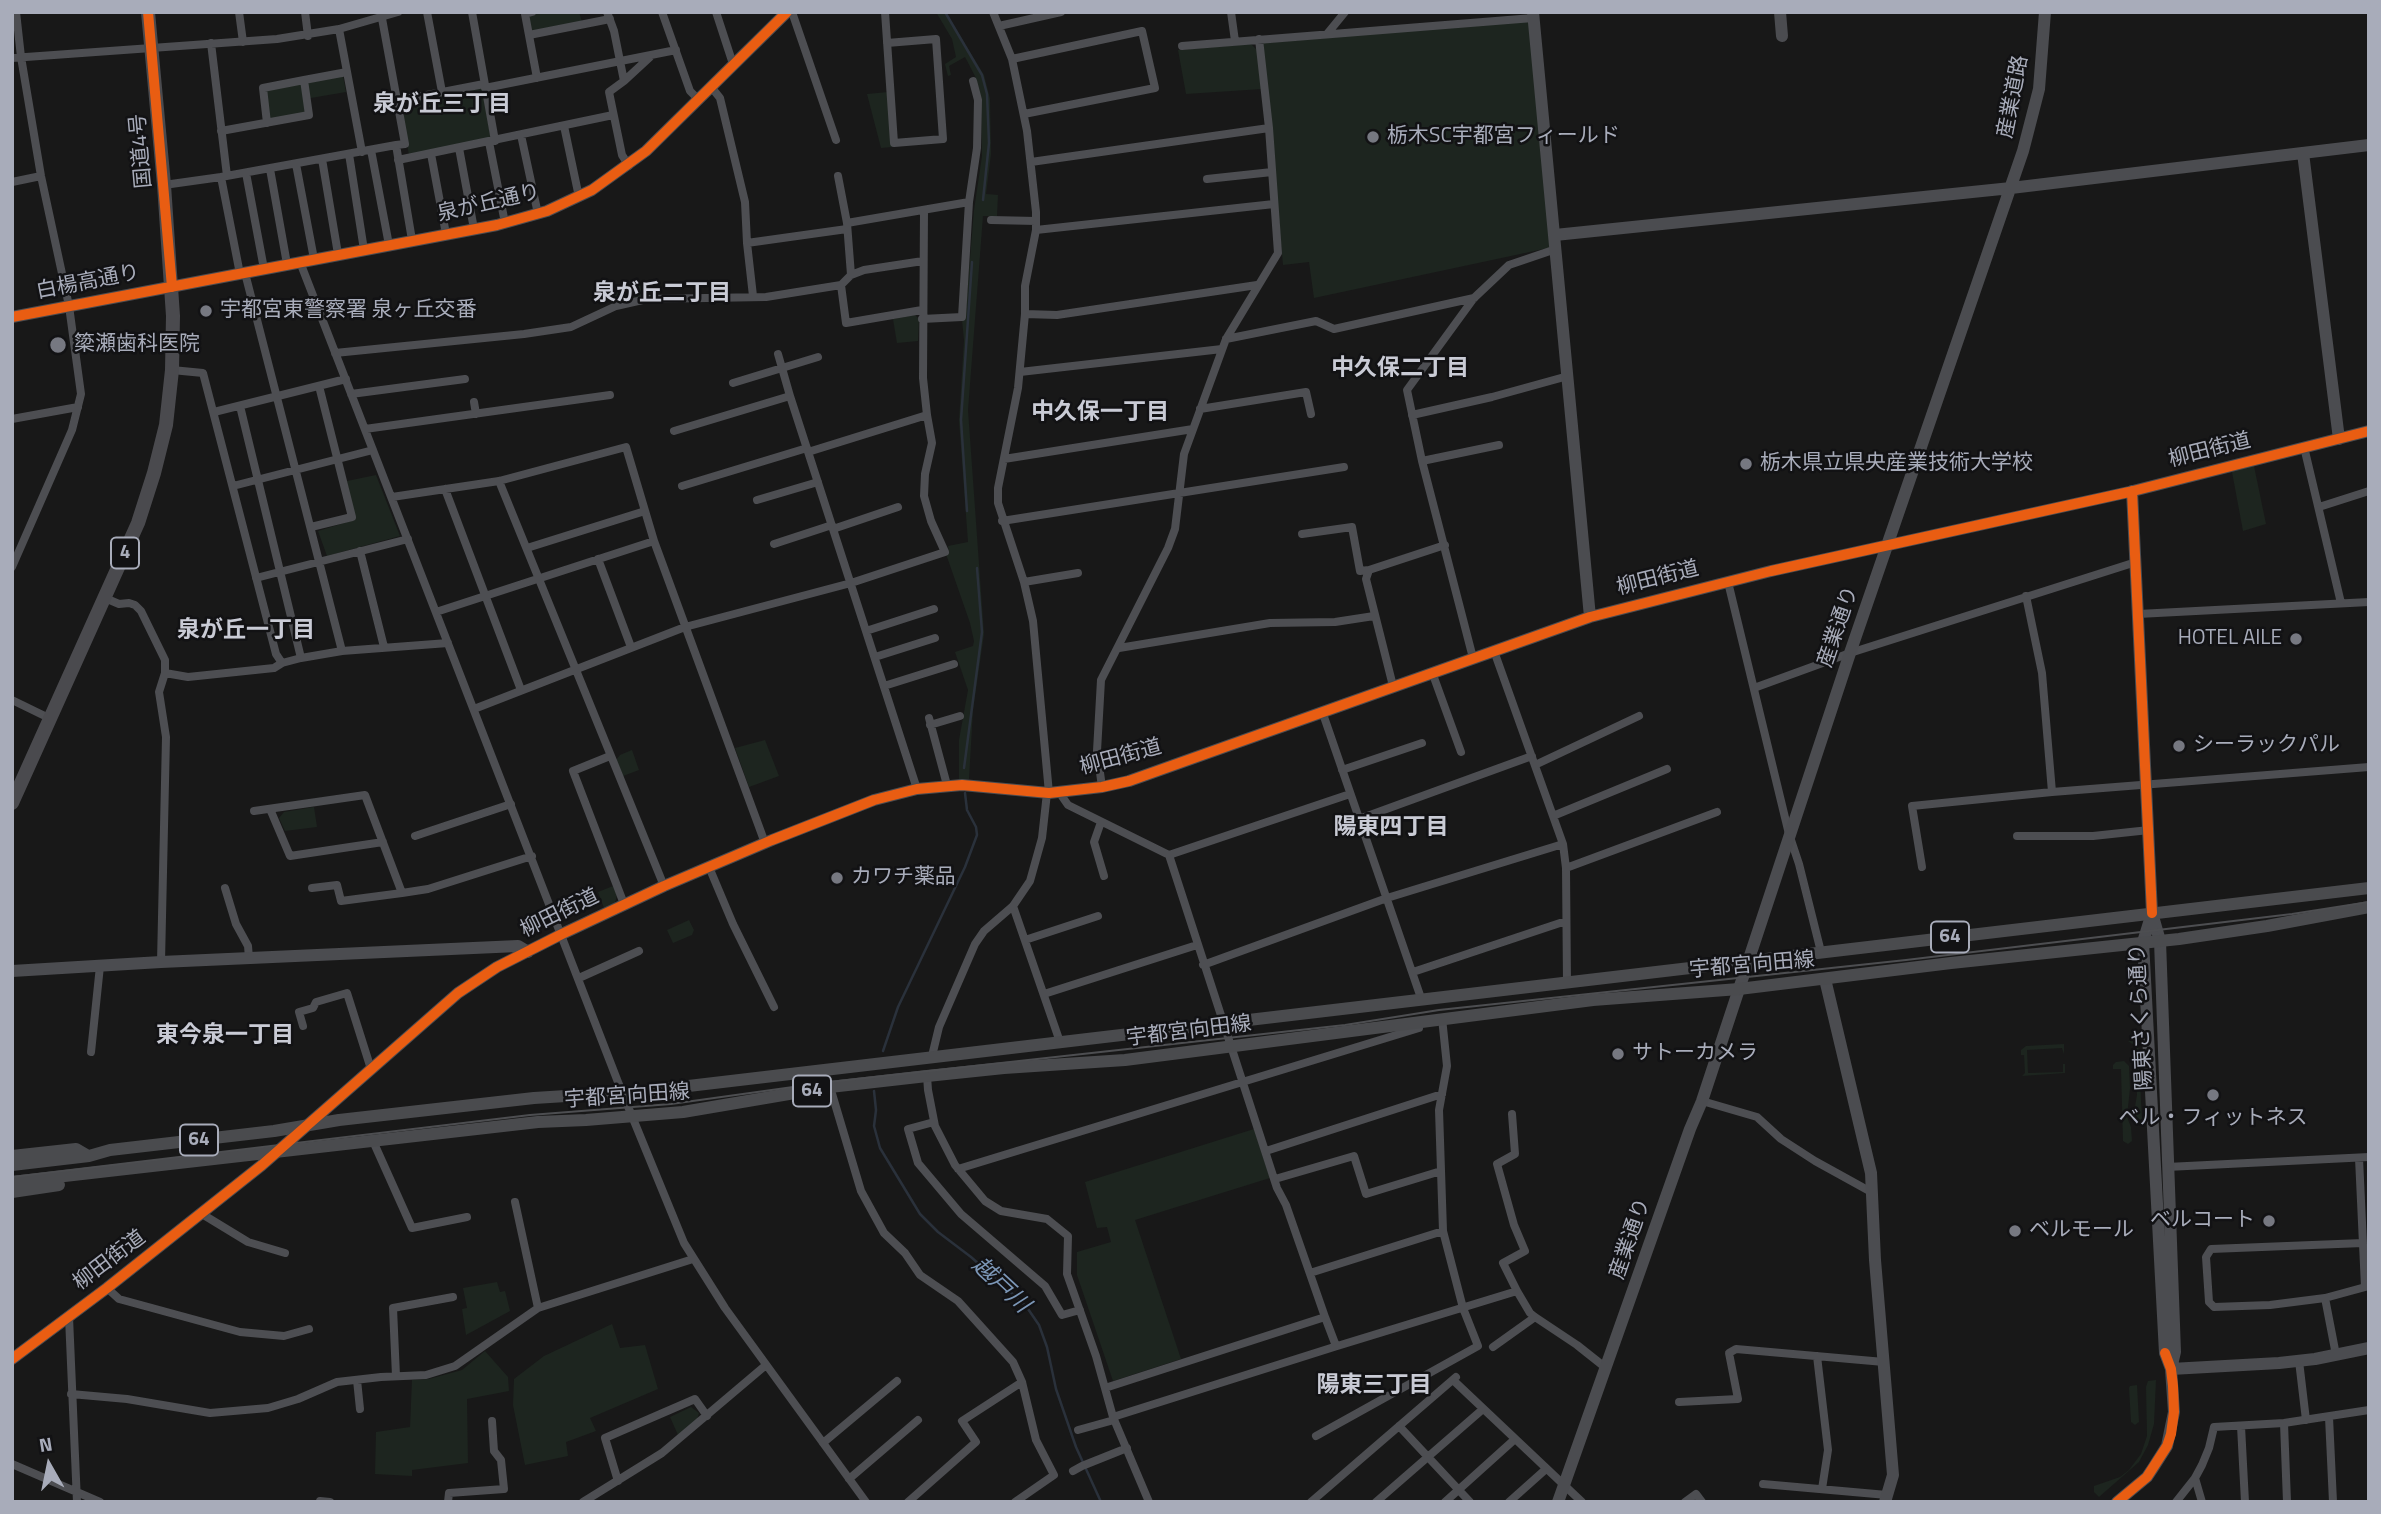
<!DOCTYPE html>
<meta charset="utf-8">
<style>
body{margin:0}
#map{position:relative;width:2381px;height:1514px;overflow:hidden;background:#181818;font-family:"Titillium Web",sans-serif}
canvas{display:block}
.frame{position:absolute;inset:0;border:14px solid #a8acba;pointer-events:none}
.north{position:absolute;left:14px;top:1430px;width:70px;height:70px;-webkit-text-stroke:5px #121214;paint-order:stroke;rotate:351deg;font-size:19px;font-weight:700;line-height:28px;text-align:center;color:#a8acba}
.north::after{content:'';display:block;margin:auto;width:24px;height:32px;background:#a8acba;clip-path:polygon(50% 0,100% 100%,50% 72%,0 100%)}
</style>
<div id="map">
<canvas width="2381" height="1514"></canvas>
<div class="frame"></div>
<div class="north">N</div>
</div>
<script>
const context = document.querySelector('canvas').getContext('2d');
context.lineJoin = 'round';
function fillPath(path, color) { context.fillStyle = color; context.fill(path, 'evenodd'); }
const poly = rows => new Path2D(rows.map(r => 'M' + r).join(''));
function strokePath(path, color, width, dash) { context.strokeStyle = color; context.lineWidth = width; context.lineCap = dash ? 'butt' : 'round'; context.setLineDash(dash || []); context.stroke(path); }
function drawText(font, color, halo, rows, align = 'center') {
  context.font = font + ' "Titillium Web","Noto Sans JP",sans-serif'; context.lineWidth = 5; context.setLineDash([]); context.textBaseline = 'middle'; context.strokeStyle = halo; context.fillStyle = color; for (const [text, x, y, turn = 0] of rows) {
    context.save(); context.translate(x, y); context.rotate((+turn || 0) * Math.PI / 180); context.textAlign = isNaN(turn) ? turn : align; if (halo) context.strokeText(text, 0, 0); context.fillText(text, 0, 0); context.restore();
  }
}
fillPath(poly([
 [539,12,579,12,582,22,531,32,528,16],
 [936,12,946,12,984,75,990,99,991,154,986,194,998,195,997,216,983,216,968,410,984,634,973,710,969,779,959,779,959,740,968,690,955,652,973,646,974,641,970,623,946,554,949,553,948,546,968,542,959,421,964,340,962,320,965,319,974,210,982,156,981,111,976,78,965,57,949,66,951,75,948,76,945,64,956,57,952,39],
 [1530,21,1553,247,1314,298,1309,262,1283,265,1263,43],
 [1251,44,1258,51,1262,89,1186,94,1178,50],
 [343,76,346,92,305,99,307,114,270,120,265,90],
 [482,87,491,140,409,155,399,102],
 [888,92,892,147,881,148,867,94],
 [640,285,643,297,613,303,607,286],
 [915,315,919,319,918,341,897,343,893,319],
 [2254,466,2266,524,2243,531,2232,472],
 [376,475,400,536,327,556,318,531,354,520,347,481],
 [765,740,779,776,749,787,735,748],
 [632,750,639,770,623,776,616,760,620,755],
 [314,807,317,827,285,831,279,818,284,812],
 [613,886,617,895,615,903,604,908,598,892],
 [689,920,694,930,692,935,673,943,667,930],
 [2138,1039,2142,1120,2136,1118,2134,1113,2137,1095,2136,1050,2134,1045,2128,1041],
 [2064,1044,2064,1054,2062,1048,2027,1050,2028,1073,2063,1072,2063,1064,2065,1064,2065,1073,2022,1076,2025,1073,2024,1055,2021,1055,2021,1050,2026,1046],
 [2124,1061,2129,1066,2130,1088,2127,1117,2131,1127,2132,1141,2128,1144,2123,1141,2121,1069,2113,1069,2113,1065,2116,1062],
 [1254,1129,1270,1178,1135,1220,1181,1359,1113,1381,1077,1275,1077,1252,1111,1242,1107,1227,1097,1228,1085,1182],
 [497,1282,500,1292,505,1291,510,1311,466,1335,462,1309,467,1308,463,1288],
 [612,1324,620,1348,645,1345,658,1389,590,1418,596,1431,566,1442,568,1456,525,1465,513,1405,514,1379,544,1356],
 [485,1351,508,1377,509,1391,467,1399,468,1463,412,1470,412,1476,375,1474,376,1432,410,1427,412,1380,429,1379,462,1370],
 [2156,1380,2154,1424,2148,1445,2139,1462,2099,1497,2094,1492,2094,1486,2120,1477,2129,1470,2141,1454,2147,1436,2146,1387,2148,1381],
 [2137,1385,2139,1422,2135,1425,2131,1422,2129,1388,2130,1386],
 [691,1407,699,1413,697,1420,678,1435,670,1417]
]), '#1d251f');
strokePath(poly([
 [945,12,982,75,987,94,989,143,983,200],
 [967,511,961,420,972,262],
 [964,768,982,632,977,568],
 [883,1051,898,1007,965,867,977,835,976,827,967,810,965,793],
 [874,1091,876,1110,874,1126,880,1148,920,1214,938,1232,971,1257,1026,1306,1039,1325,1047,1347,1056,1389,1076,1447,1101,1502]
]), '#2a313b', 2.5);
strokePath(poly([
 [239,12,243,42],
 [305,12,308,36],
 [427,12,442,92],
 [472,12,495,141],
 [532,12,525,14,537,78],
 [607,12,614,31,624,81,609,92,622,155,629,166],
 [662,12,690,91,699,100],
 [716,12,733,64],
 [792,12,836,140],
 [885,12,894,143,943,139,936,39,887,43],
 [993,12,1012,59,1027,131,1036,212,1036,230,1025,286,1025,314,1018,388,998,488,998,503,1024,582,1033,621,1049,793],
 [1231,12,1235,41],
 [381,13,405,144,396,145,412,240],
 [999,26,1061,12],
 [339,29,362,152],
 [1327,34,1345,12],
 [529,35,610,19],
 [211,43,227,176],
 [1182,46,1533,18],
 [12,58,277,39,339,29,398,12],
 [1012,59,1142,31,1155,88,1024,114],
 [624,81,650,57],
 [485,88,676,50],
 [712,88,720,98,745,202,747,243,753,296],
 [396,101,484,84],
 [267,123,263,88,304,80],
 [564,126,579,197],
 [221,131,309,115,304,80,347,72],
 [521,135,538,214],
 [489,142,505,223],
 [459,148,474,229],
 [371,150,389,245],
 [349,154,364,250],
 [431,154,446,234],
 [322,159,338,254],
 [398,160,613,115],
 [1031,162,1269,128],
 [296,164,314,259],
 [270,169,287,264],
 [246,173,264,269],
 [838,176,847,223,851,275],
 [221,177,240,274],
 [1207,179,1272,172],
 [12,182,41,176],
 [164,185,221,177,396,145],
 [991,220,1036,221],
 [847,223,969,202],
 [1036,230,1274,204],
 [747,243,847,229],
 [300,262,618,1082,684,1243,725,1308,866,1502],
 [245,273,342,651],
 [841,285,846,323,922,310],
 [1025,314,1057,315,1257,285],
 [922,319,962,317,969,202,977,148,978,100,973,81],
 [1226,339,1316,321,1334,329,1474,298],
 [335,353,524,334,571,327,616,306,647,299,766,297,841,285,851,275,864,270,923,261],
 [778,354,790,396,917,789],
 [172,370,203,373,276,654,282,663],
 [1020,372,1222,349],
 [733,383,818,357],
 [351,394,465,379],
 [474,402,476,414],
 [240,406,301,658],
 [1200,409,1306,392,1311,414],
 [214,412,346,379],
 [1412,415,1492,397,1568,376],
 [12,419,78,407],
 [365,429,610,395],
 [674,431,790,396],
 [2304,447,2341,603],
 [808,452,927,415],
 [1004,459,1193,429],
 [1422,461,1499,445],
 [499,481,664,886],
 [233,486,373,450],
 [682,486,807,448],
 [445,489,521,690],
 [392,497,499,481,626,447,654,541,765,843],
 [757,500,818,482],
 [2319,507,2369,491],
 [1002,521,1344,467],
 [311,527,352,517,319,386],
 [833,529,898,507],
 [1302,534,1352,527,1360,571,1369,570],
 [774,544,832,525],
 [527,548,645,511],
 [360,551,384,647],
 [598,559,631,647],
 [12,567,72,430,81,394,69,306,41,176,21,57,16,12],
 [256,578,408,539],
 [1024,582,1078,573],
 [1728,582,1789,834,1799,864,1821,952],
 [2026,596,2042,673,2052,792],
 [105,598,119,604,129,603,135,605,141,611,165,660,165,673,188,677,274,668,282,663,301,658,342,651,448,643],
 [436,612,654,541],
 [2138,614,2369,602],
 [866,631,934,609],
 [1119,648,1270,623,1335,622,1374,616],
 [1494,651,1563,844,1566,868,1567,983],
 [875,657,935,638],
 [1473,658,1422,461,1407,390,1474,298,1509,265,1556,249],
 [1432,672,1461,752],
 [884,686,954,664],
 [1393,686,1366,579,1369,570,1445,545],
 [1754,688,1850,653,2136,562],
 [12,700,51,719],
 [474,709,685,627,851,583,945,552,931,521,924,496,925,474,932,443,927,415,923,378,924,211],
 [1322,711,1421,998],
 [929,718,947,785],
 [930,725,960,716],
 [610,756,573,771,624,904],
 [1535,765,1639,716],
 [1342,770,1422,743],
 [1102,787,1097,751,1101,680,1168,548,1175,529,1184,454,1226,339,1278,253,1269,128,1259,39],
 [1059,792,1068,805,1169,855,1277,1188,1286,1205,1325,1317,1105,1388],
 [270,809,290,856,383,842],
 [254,811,365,795,402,893],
 [1553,816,1667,769],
 [1359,819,1532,756],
 [1101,822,1094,842,1104,876],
 [415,836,511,804],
 [2017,836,2093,836,2149,830],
 [1169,855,1350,794],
 [709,867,733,924,774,1007],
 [1922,867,1912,806,2052,792,2369,767],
 [1566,868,1717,812],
 [225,888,236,924,248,946,249,958],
 [312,888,337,885,341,901,402,893,428,889,532,856],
 [1013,906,1060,1042],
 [1025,940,1098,916],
 [161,962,166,737,159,692,165,673],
 [1203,965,1387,898,1563,844],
 [1413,972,1566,921],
 [579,978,639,951],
 [1044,994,1197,945],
 [303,1026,299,1012,313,1008,316,1002,347,993,371,1069],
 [91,1052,100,966],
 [932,1056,939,1027,975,944,984,931,1013,906,1030,881,1042,838,1047,793],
 [927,1076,928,1090,935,1126,955,1165,985,1201,1001,1211,1047,1219,1068,1236,1067,1274,1096,1356,1113,1417,1149,1502],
 [830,1087,861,1191,884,1233,905,1253,920,1275,958,1301,1013,1362,1022,1382,1036,1440,1054,1475,1015,1502],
 [1702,1101,1757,1117,1781,1139,1815,1161,1873,1193],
 [1512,1114,1515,1154,1497,1164,1514,1225,1525,1251,1503,1263,1517,1291],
 [934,1122,908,1129,918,1163,961,1214,1045,1286,1062,1315,1080,1310],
 [373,1141,412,1228,467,1217],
 [1266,1151,1442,1094],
 [2359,1158,2365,1287],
 [2167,1167,2369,1157],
 [958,1169,1419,1028,1418,1023],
 [1275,1179,1354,1156,1366,1194,1441,1171],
 [515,1202,538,1308],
 [202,1214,248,1242,285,1253],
 [1310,1273,1443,1231],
 [107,1288,119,1299,240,1332,284,1336,309,1329],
 [2325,1298,2270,1305,2214,1307,2209,1302,2206,1257,2211,1249,2363,1243],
 [69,1317,77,1502],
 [1325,1317,1336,1346],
 [1493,1347,1535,1317],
 [2336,1355,2325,1298,2369,1286],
 [1817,1356,1828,1450,1822,1489],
 [2299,1361,2306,1420],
 [396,1376,393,1308,453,1297],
 [357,1380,360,1409],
 [1453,1380,1582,1502],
 [71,1394,127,1399,210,1413,268,1408,298,1399,337,1382,381,1377,426,1375,455,1366,538,1308,693,1259],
 [1679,1402,1738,1399,1729,1353,1736,1349,1884,1362],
 [1113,1417,1334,1347,1517,1291,1530,1313,1535,1317,1577,1345,1606,1368],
 [2329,1417,2333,1502],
 [2284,1423,2287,1502],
 [1399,1426,1470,1502],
 [2241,1426,2245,1502],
 [1078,1430,1114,1420],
 [1316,1436,1478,1346,1463,1308,1443,1231,1439,1110,1447,1066,1442,1018],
 [823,1443,897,1381],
 [12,1464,100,1502],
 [1073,1471,1082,1466,1127,1448],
 [2195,1478,2202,1502],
 [849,1479,918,1420],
 [618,1481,605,1438,695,1399,707,1416],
 [1763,1484,1887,1495],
 [320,1501,330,1502],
 [448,1502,449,1493,504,1489,501,1460,494,1451,492,1421],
 [583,1502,662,1453,766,1365],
 [908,1502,976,1442,962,1421,1022,1382],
 [1311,1502,1456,1377],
 [1376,1502,1483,1409],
 [1445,1502,1515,1439],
 [1509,1502,1546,1469],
 [1685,1502,1696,1494,1702,1502],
 [2176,1502,2195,1478,2202,1465,2209,1448,2214,1427,2284,1423,2369,1410]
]), '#4d4e52', 8);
strokePath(poly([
 [1533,12,1590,617],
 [1780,12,1782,36],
 [2303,153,2339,439],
 [1555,235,2011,188,2369,145],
 [12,317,497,225,547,211,592,190,646,151,787,12],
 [2132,491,2152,913,2160,941,2175,1352,2171,1369],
 [12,971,161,962,518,946,528,952],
 [1825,979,1871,1173,1875,1260,1893,1475,1885,1502],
 [12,1359,107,1288,262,1165,458,993,497,967,562,934,664,886,772,840,874,800,917,789,962,785,1049,793,1102,787,1129,781,1590,617,1771,571,2129,492,2369,431],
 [2171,1369,2279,1363,2315,1359,2369,1348],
 [1558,1502,1690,1129,1702,1101,1850,653,2023,151,2039,89,2045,12],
 [2117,1502,2147,1477,2153,1468,2167,1446,2174,1412,2171,1369,2165,1353,2143,942,2152,913]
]), '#4b4c50', 12);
strokePath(poly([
 [12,1156,76,1149,88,1156],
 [12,1165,89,1156,110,1150,274,1131,339,1120,534,1098,646,1091,2369,888],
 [12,1182,538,1122,586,1120,683,1112,830,1087,927,1076,1004,1068,1125,1060,1593,1000,1739,989,1951,963,2179,939,2267,926,2369,907],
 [12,1192,59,1185]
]), '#4a4b4e', 12);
strokePath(poly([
 [12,803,138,523,154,473,166,425,172,370,173,316,164,185,148,12]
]), '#4a4a4e', 14);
strokePath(poly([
 [12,1177,530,1115,671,1104,829,1082,1345,1025,1439,1010,1906,960,2292,914,2369,902]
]), '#4d4e51', 2);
strokePath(poly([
 [148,12,172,287],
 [12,317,497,225,547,211,592,190,646,151,787,12],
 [2132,491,2152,913],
 [12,1359,107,1288,262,1165,458,993,497,967,562,934,664,886,772,840,874,800,917,789,962,785,1049,793,1102,787,1129,781,1590,617,1771,571,2129,492,2369,431],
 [2117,1502,2147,1477,2167,1446,2171,1434,2174,1412,2173,1386,2171,1369,2165,1353]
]), '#e95d12', 10);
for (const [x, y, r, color] of [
 [1373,137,7,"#767881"],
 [206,311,7,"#767881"],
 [58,345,9,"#767881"],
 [1746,464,7,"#767881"],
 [2296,639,7,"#767881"],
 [2179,746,7,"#767881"],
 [837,878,7,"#767881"],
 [1618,1054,7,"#767881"],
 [2213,1095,7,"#767881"],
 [2269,1221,7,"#767881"],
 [2015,1231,7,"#767881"]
]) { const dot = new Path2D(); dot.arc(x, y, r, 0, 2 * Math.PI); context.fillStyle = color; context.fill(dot); strokePath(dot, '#121214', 2.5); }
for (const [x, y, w] of [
 [125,553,28],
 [1950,937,38],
 [812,1091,38],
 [199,1140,38]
]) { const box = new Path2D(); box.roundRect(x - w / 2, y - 15.5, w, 31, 5); context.fillStyle = '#121214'; context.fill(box); strokePath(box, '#a8acba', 2); }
drawText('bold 19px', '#a8acba', null, [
 ["4",125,553],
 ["64",1950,937],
 ["64",812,1091],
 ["64",199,1140]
]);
drawText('21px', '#a8acba', '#121214', [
 ["産業道路",2014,97,-79],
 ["国道4号",142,151,-95],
 ["泉が丘通り",489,204,-13],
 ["白楊高通り",88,283,-11],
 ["柳田街道",2210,451,-14],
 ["柳田街道",1658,579,-14],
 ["産業通り",1839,627,-71],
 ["柳田街道",1121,758,-15],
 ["柳田街道",560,914,-26],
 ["宇都宮向田線",1752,966,-5],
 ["陽東さくら通り",2142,1017,-93],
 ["宇都宮向田線",1189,1032,-7],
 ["宇都宮向田線",627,1097,-4],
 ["産業通り",1631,1239,-71],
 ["柳田街道",110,1261,-37]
]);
drawText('21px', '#a8acba', '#121214', [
 ["栃木SC宇都宮フィールド",1387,137],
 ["宇都宮東警察署 泉ヶ丘交番",220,311],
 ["簗瀬歯科医院",74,345],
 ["栃木県立県央産業技術大学校",1760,464],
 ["HOTEL AILE",2282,639,"right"],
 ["シーラックパル",2193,746],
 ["カワチ薬品",851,878],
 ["サトーカメラ",1632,1054],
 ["ベル・フィットネス",2213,1119,"center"],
 ["ベルコート",2255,1221,"right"],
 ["ベルモール",2029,1231]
], 'left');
drawText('bold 23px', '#c9cbd5', '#121214', [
 ["泉が丘三丁目",442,105],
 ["泉が丘二丁目",662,294],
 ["中久保二丁目",1400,369],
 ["中久保一丁目",1100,413],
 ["泉が丘一丁目",246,631],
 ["陽東四丁目",1391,828],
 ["東今泉一丁目",225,1036],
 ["陽東三丁目",1374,1386]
]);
drawText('italic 23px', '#7c97b7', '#121214', [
 ["越戸川",1000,1286,43]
]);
</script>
